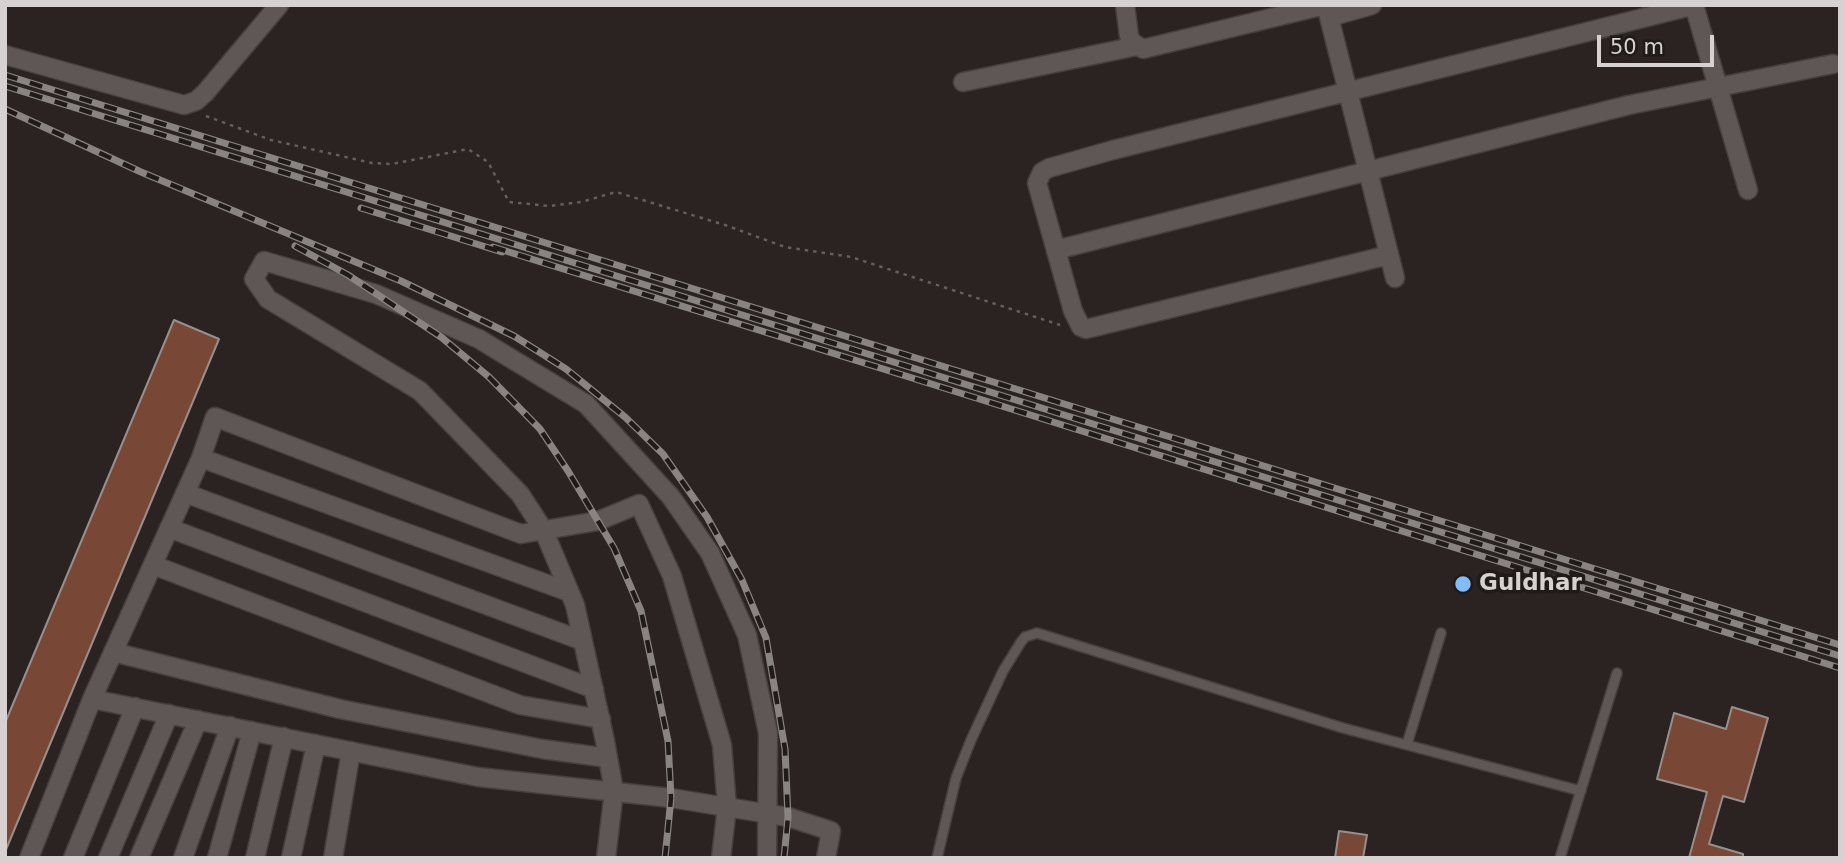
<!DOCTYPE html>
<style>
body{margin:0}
#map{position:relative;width:1845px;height:863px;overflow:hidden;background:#2a2321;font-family:"DejaVu Sans",sans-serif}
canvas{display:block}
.frame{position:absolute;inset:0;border:7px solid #d7d2d1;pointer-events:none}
.scale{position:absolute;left:1597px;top:35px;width:117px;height:32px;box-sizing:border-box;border:4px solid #d7d2d1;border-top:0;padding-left:9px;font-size:21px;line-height:24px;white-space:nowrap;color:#d7d2d1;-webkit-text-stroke:5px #201a18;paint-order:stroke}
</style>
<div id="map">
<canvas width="1845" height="863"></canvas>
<div class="frame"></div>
<div class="scale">50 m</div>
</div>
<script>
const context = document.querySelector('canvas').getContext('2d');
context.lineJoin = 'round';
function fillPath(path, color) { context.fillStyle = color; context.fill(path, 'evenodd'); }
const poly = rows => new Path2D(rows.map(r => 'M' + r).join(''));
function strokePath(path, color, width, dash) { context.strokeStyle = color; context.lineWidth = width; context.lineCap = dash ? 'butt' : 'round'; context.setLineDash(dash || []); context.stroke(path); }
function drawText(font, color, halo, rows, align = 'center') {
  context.font = font + ' "DejaVu Sans",sans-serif'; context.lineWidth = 7; context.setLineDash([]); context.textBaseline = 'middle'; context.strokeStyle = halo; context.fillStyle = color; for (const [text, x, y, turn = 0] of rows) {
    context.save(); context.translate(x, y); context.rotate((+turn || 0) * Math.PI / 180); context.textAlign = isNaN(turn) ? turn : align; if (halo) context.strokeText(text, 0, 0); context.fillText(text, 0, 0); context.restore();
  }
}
const building = poly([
 [174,320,219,339,5,852,5,723,174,320],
 [1732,707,1768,718,1744,802,1723,796,1709,844,1743,854,1743,858,1689,858,1707,792,1657,779,1674,713,1726,729,1732,707],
 [1339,831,1367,835,1363,858,1335,858,1339,831]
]);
fillPath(building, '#784736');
strokePath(building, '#978f8c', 2);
const lane = poly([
 [1407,744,1441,633],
 [937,858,956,778,971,740,1003,671,1021,642,1025,637,1037,633,1343,728,1581,791],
 [1560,858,1617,673]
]);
const street = poly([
 [1125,5,1129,36,1132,42,1143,49,1325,5],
 [1326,5,1395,278],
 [1694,5,1748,190],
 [1330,17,1372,5],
 [5,55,184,105,196,101,205,93,279,5],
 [963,82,1137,46],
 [1056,250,1629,105,1833,64],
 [1389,255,1086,329,1081,327,1073,311,1037,183,1042,172,1049,168,1113,150,1695,5],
 [185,493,583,641],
 [169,528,594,689],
 [153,565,520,705,601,719],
 [569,592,201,458,215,417,521,534,598,521,639,504,672,576,722,745,727,807,721,858],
 [113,652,340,709,542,749,608,758],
 [92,699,201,458],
 [29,858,92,699,478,777,671,798,788,817,831,831,826,858],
 [73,858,135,707],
 [108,858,169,714],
 [139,858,198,720],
 [183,858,230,726],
 [217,858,252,731],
 [255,858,284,737],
 [291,858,316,744],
 [333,858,351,751],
 [606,858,614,791,605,741,575,605,544,531,520,494,420,391,268,299,254,279,264,261,376,294,479,339,586,404,671,497,710,553,747,635,768,733,767,858]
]);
strokePath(lane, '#453f3e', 12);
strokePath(street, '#453f3e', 21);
strokePath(poly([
 [206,116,271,140,372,163,392,164,468,149,488,162,509,202,549,206,581,202,616,192,725,225,785,247,851,257,1060,325]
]), '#645e5c', 2.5, [3.5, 5]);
strokePath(lane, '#5f5755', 9);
strokePath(street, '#5f5755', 18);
const rail = poly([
 [5,75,1840,645],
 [5,86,1840,656],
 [5,109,141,172,401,281,514,336,566,369,625,417,663,454,707,517,742,580,766,638,785,749,788,817,784,858],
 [361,208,502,252],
 [295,246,348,275,441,337,489,377,540,429,568,471,614,548,641,611,668,741,671,798,665,858],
 [493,247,1840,668]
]);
strokePath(rail, '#898381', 7);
strokePath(rail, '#201a18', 4.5, [13]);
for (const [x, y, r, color] of [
 [1463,584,9,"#81bdfa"]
]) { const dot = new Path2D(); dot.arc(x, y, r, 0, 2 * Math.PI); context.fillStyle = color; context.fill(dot); strokePath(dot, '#201a18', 2.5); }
drawText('bold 23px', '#d7d2d1', '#201a18', [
 ["Guldhar",1479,584]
], 'left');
</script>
